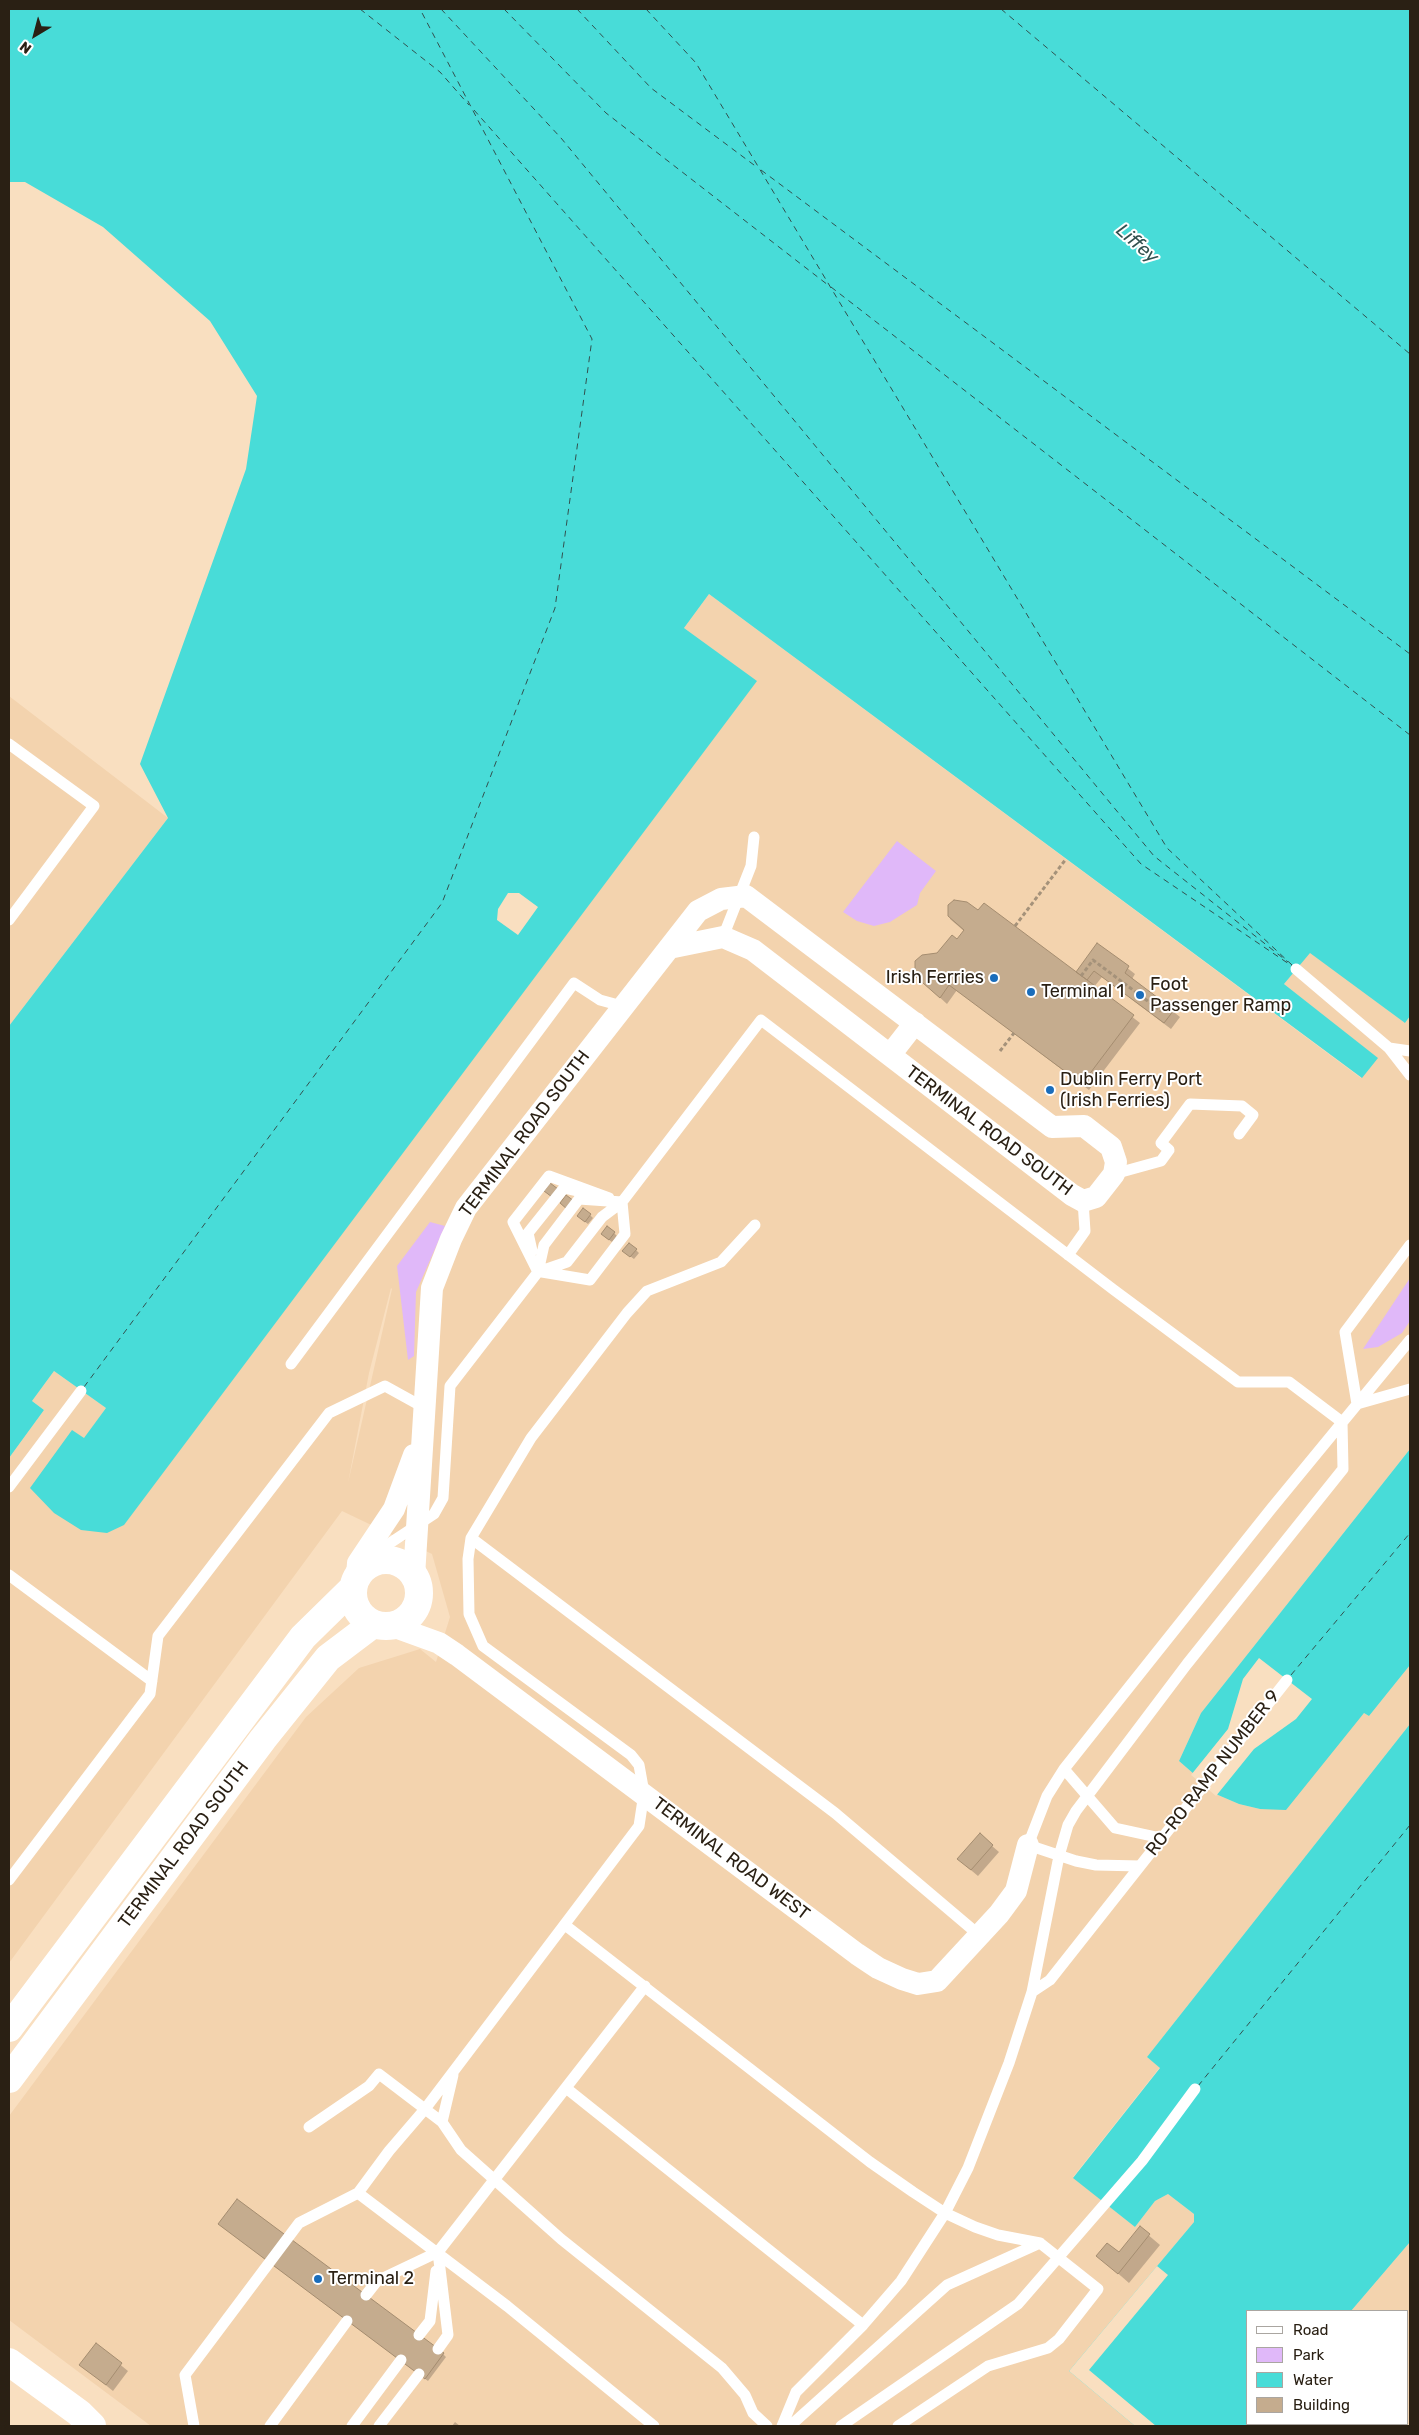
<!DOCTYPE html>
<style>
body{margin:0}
#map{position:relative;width:1419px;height:2435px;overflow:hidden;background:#f9dfc0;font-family:Rubik,sans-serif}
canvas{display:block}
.frame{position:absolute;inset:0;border:10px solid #2a2014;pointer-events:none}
.legend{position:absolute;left:1246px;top:2310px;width:162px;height:115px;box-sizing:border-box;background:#fff;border:1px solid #aaa6a1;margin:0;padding:6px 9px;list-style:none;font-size:15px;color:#2a2014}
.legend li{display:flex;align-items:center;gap:10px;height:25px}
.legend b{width:25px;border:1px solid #aaa6a1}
.north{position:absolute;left:10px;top:10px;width:50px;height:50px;-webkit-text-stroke:4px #fff;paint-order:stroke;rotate:217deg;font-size:14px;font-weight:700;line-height:20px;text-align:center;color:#2a2014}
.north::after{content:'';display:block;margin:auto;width:18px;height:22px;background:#2a2014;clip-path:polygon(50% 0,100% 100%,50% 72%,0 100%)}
</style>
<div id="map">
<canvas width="1419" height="2435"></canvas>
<div class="frame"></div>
<ul class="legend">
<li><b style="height:6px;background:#fff"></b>Road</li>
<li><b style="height:14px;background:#e0b8f9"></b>Park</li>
<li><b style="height:14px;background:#48dcd8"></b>Water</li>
<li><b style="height:14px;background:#c5ac8e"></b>Building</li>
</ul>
<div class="north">N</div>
</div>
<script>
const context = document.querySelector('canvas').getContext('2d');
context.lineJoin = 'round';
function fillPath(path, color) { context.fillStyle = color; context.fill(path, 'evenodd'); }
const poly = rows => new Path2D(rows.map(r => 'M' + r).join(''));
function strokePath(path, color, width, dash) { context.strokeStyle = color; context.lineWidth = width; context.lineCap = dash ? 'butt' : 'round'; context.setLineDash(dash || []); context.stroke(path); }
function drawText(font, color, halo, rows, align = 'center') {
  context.font = font + ' Rubik,sans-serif'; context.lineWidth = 4; context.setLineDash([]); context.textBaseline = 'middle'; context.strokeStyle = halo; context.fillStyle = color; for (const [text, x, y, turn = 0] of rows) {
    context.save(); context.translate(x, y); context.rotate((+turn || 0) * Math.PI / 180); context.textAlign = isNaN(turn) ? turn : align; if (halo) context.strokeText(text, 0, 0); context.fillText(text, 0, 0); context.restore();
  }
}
fillPath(poly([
 [709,594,1361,1078,1377,1058,1284,984,1310,952,1405,1023,1410,1016,1410,1449,1201,1713,1179,1761,1218,1795,1239,1804,1260,1809,1364,1713,1369,1716,1410,1665,1410,1724,1147,2057,1160,2067,1073,2177,1135,2227,1155,2201,1168,2194,1194,2214,1194,2222,1069,2371,1135,2426,151,2426,9,2320,9,2116,306,1717,359,1668,420,1649,436,1662,450,1617,432,1554,342,1511,9,1963,9,1458,44,1410,32,1401,54,1371,106,1408,84,1439,72,1431,54,1513,756,681,684,628],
 [391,1288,392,1289,348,1483,369,1373],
 [9,696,168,818,9,1026],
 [1410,2242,1410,2426,1254,2426,1256,2424,1408,2424,1408,2311,1351,2311]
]), '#f3d3ae');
fillPath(poly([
 [897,841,936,871,920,893,917,905,901,915,890,922,874,926,857,921,843,912],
 [430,1222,445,1226,416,1292,414,1356,408,1360,397,1266],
 [1410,1278,1410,1321,1402,1333,1378,1347,1363,1349]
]), '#e0b8f9');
fillPath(poly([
 [9,9,1410,9,1410,1016,1405,1023,1310,953,1284,984,1378,1058,1362,1078,709,594,684,628,757,681,124,1525,107,1533,81,1530,54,1513,30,1488,72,1430,84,1438,106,1408,54,1371,32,1401,44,1410,9,1458,9,1026,168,818,140,764,246,469,257,396,210,321,103,227,25,182,9,182],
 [1410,1449,1410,1665,1369,1716,1364,1713,1286,1810,1260,1809,1239,1804,1218,1795,1179,1761,1201,1713],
 [1410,1724,1410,2242,1351,2311,1248,2311,1248,2424,1256,2424,1254,2426,1135,2426,1069,2371,1194,2222,1194,2214,1168,2194,1155,2201,1135,2227,1073,2178,1160,2068,1147,2057]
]), '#48dcd8');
fillPath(poly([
 [508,893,519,893,538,907,518,935,497,920,498,909],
 [1259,1658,1312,1699,1296,1719,1254,1749,1216,1796,1191,1775,1228,1729,1243,1679],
 [1157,2266,1168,2275,1089,2370,1156,2426,1135,2426,1069,2371]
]), '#f9dfc0');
fillPath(poly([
 [949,906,1076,973,1098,945,1135,974,1132,979,1180,1017,1171,1029,1102,977,1094,987,1140,1023,1089,1090,957,990,947,1004,924,983,937,954,957,941,964,931,950,919],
 [590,1215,593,1218,588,1224,581,1219],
 [614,1233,617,1236,612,1242,605,1237],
 [636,1250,639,1253,634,1259,627,1254],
 [992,1846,999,1852,978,1876,966,1866],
 [237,2200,443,2354,446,2357,428,2381,223,2227],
 [1140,2228,1160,2245,1129,2283,1098,2256,1119,2253],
 [96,2345,128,2371,113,2391,81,2365],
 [455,2422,460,2426,452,2426],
 [1313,2424,1345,2424,1343,2426,1316,2426]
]), '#0003');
strokePath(poly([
 [360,9,440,72,469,105],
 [441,9,561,138,1154,856,1288,962],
 [504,9,606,113,828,285],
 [577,9,651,88,758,168],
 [646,9,696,63,1167,848,1292,965],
 [1001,9,1410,354],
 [474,110,1141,864,1292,966],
 [761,170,1410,654],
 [831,287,1410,735],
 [84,1387,442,903,555,608,592,339,420,9],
 [1291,1675,1410,1533],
 [1198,2086,1410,1825]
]), '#32514f', 1, [6, 5]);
const building = poly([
 [954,900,967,902,978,910,984,903,1134,1015,1082,1084,949,985,940,998,915,976,915,961,922,955,937,953,952,935,957,939,964,930,948,916,948,905,954,900],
 [1097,943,1129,966,1125,973,1174,1010,1164,1023,1094,971,1087,980,1076,972,1097,943],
 [550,1183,558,1189,552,1197,544,1191,550,1183],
 [566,1195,574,1201,568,1210,560,1203,566,1195],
 [583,1208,591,1214,585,1222,577,1216,583,1208],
 [607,1226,615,1232,609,1240,601,1234,607,1226],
 [629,1243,637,1249,630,1257,622,1251,629,1243],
 [980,1833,993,1845,971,1870,957,1859,980,1833],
 [237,2199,444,2353,425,2379,218,2224,237,2199],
 [1140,2226,1150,2234,1118,2274,1096,2256,1107,2243,1119,2252,1140,2226],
 [96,2343,122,2363,106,2385,79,2365,96,2343]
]);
fillPath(building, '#c5ac8e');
strokePath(building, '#a58d70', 1);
strokePath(poly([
 [1015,926,1066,859],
 [1081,976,1093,960,1161,1011],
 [1000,1051,1014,1033]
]), '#a5927a', 3, [4, 2.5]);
strokePath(poly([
 [9,744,94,806,9,920],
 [723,937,751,866,754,837],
 [1296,969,1389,1048,1410,1075],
 [1389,1048,1410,1051],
 [1114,1174,1161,1161,1169,1150,1161,1143,1190,1104,1242,1106,1253,1115,1239,1134],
 [532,1251,528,1233,564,1188,577,1191],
 [1068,1255,1085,1231,1083,1201],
 [538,1272,567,1262,602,1217,622,1202,761,1020,1114,1290,1238,1382,1289,1382,1342,1422],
 [538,1272,513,1222,549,1176,609,1198],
 [542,1272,590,1280,625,1234,622,1202],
 [291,1364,574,983,600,1000,622,1006],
 [1357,1404,1345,1332,1410,1245],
 [1357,1404,1410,1389],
 [9,1487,81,1391],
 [471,1538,835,1813,979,1935],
 [369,1564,384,1547,434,1514,443,1498,450,1386,538,1272,544,1245,579,1199,622,1202],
 [9,1575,152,1681],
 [1064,1769,1115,1828,1161,1838],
 [1140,1866,1096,1865,1076,1861,1028,1845,1047,1796,1064,1769,1114,1706,1271,1509,1410,1340],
 [9,1880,150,1694,158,1636,329,1413,385,1386,423,1407],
 [565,1925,870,2162,913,2192,945,2213,975,2227,998,2235,1040,2243,1098,2289,1059,2339,1048,2348,988,2366,898,2426],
 [1032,1992,1050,1980,1287,1680],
 [566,2088,863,2325],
 [442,2122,453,2075],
 [309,2127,369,2086,379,2074,442,2122,461,2150,561,2239,722,2368,745,2395,753,2413,767,2426],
 [358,2193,389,2151,425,2109,639,1826,644,1793,639,1765,631,1755,483,1646,469,1614,468,1559,471,1538,531,1438,627,1313,647,1291,721,1262,755,1225],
 [366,2295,377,2281,438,2252,645,1986],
 [419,2335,430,2321,436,2271],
 [438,2349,448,2335,438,2252],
 [194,2426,185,2375,299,2223,358,2193,507,2306,654,2426],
 [270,2426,347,2321],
 [352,2426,401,2360],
 [379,2426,419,2374],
 [782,2426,796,2392,863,2325,901,2281,945,2213,968,2168,1009,2063,1032,1992,1059,1856,1068,1825,1076,1811,1187,1664,1343,1469,1342,1422],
 [790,2426,947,2285,1040,2243],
 [841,2426,1018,2304,1142,2161,1195,2089]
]), '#fff', 11);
strokePath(poly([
 [890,1055,915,1023],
 [357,1576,358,1563,394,1509,414,1455],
 [414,1576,432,1288,451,1239,466,1208,698,911,721,899,746,896,1052,1127,1084,1126,1111,1147,1116,1162,1114,1174,1096,1197,1083,1201,1072,1195,753,950,723,937,669,948],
 [392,1626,439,1643,457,1655,857,1954,878,1968,902,1979,918,1984,937,1981,999,1914,1016,1891,1028,1845]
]), '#fff', 22);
strokePath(poly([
 '353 1593a33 33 0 1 1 66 0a33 33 0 1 1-66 0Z',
 [9,2028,303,1637,353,1588],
 [9,2079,263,1739,328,1658,373,1624],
 [9,2362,79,2413,92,2426]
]), '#fff', 28);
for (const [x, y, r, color] of [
 [994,978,5,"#1a6dbb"],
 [1031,992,5,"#1a6dbb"],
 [1140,995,5,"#1a6dbb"],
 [1050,1090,5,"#1a6dbb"],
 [318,2279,5,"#1a6dbb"]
]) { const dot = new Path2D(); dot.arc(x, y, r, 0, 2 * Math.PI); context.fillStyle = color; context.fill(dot); strokePath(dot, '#fff', 2); }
drawText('18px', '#2a2014', '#fff', [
 ["Irish Ferries",984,978,"right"],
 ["Foot",1150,985],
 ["Passenger Ramp",1150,1006],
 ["Terminal 1",1041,992],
 ["Dublin Ferry Port",1060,1080],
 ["(Irish Ferries)",1060,1101],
 ["Terminal 2",328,2279]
], 'left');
drawText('18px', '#2a2014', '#fff', [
 ["TERMINAL ROAD SOUTH",989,1131,37],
 ["TERMINAL ROAD SOUTH",525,1134,-53],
 ["RO-RO RAMP NUMBER 9",1213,1773,-52],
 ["TERMINAL ROAD SOUTH",184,1845,-53],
 ["TERMINAL ROAD WEST",731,1859,37]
]);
drawText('italic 19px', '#32514f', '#fff', [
 ["Liffey",1137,244,41]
]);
</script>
